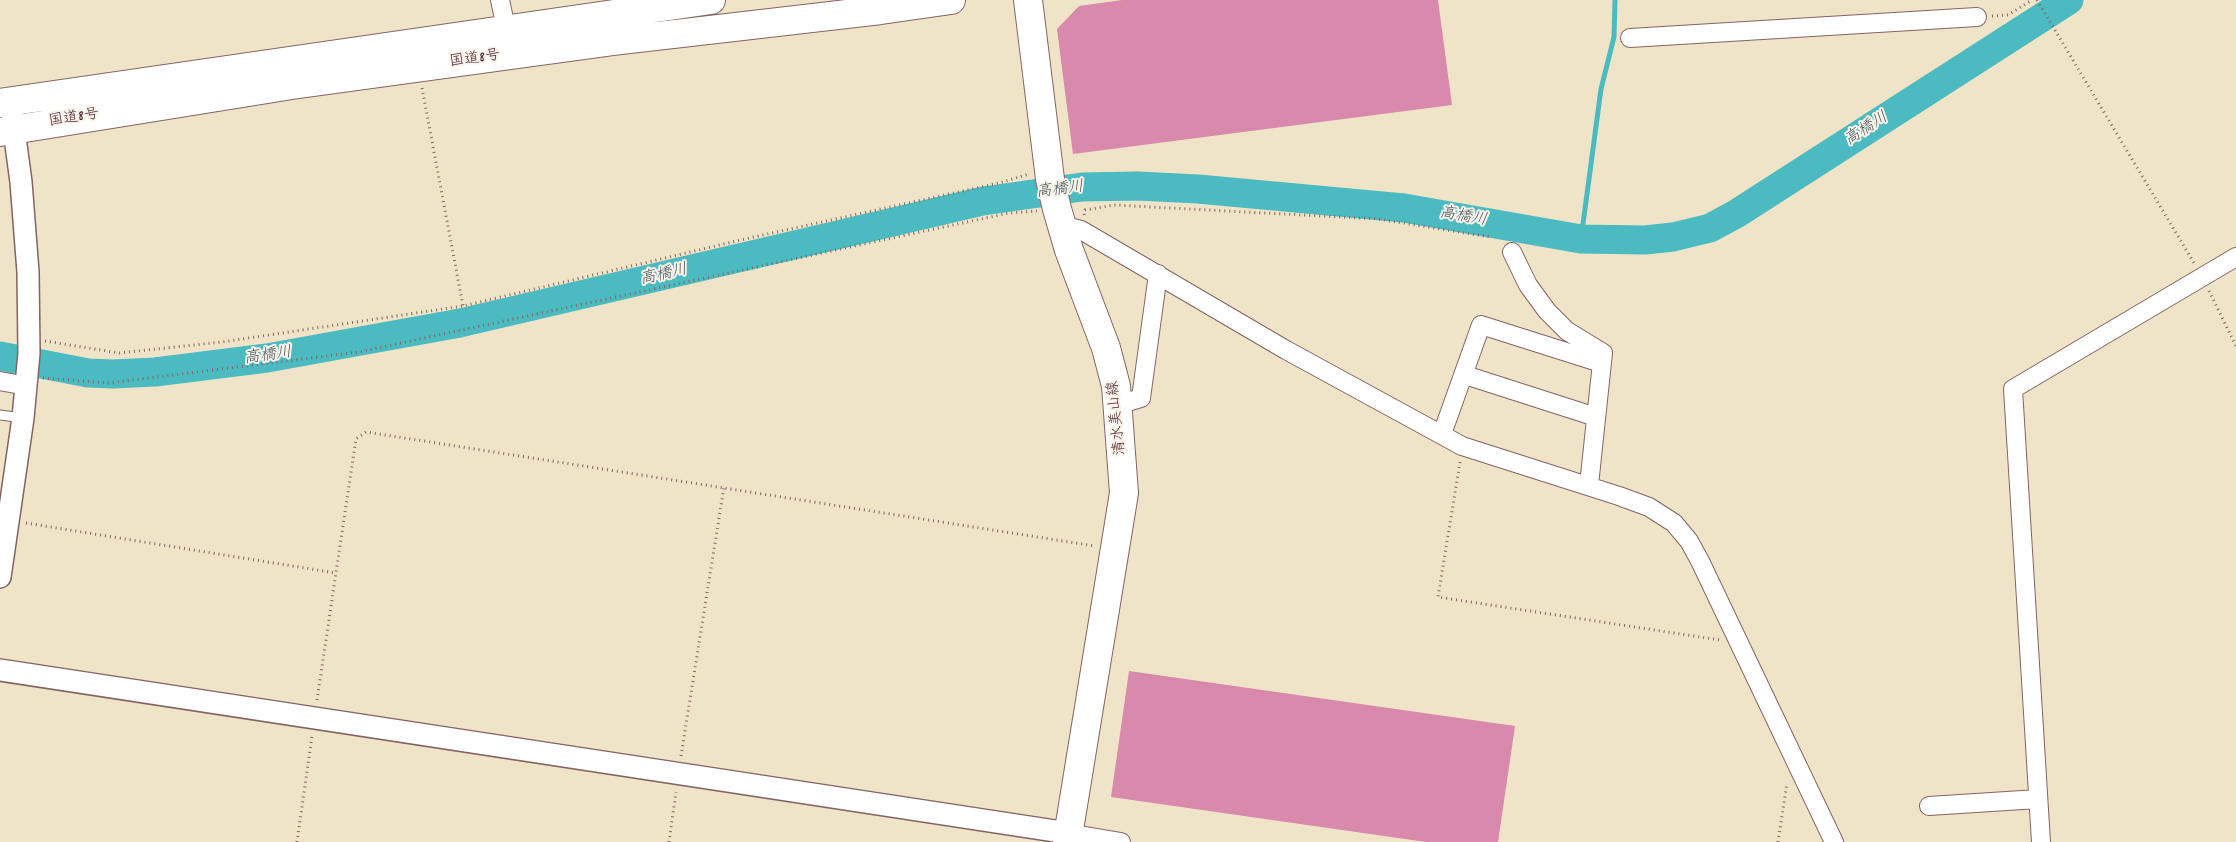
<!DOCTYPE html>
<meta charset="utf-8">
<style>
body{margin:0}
canvas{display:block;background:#efe4c8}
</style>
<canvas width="2236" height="842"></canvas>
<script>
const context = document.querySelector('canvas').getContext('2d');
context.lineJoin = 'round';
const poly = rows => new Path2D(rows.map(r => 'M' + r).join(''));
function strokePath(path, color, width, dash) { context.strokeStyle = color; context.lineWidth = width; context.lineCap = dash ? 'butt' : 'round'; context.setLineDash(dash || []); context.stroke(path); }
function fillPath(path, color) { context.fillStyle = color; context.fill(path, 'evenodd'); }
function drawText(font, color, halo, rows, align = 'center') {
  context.font = font + ' Dekko,"Klee One",sans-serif'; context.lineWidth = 4; context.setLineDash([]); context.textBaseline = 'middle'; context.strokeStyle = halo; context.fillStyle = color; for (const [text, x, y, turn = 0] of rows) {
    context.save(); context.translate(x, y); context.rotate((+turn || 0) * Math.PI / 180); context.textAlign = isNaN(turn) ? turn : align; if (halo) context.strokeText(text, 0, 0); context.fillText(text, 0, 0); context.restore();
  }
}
strokePath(poly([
 [1581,239,1601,89,1614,37,1615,0]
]), '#4bbac1', 5);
strokePath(poly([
 [0,356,88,373,113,374,155,372,267,358,460,323,983,201,1082,187,1138,186,1198,189,1404,208,1581,239,1645,240,1673,237,1710,228,1736,214,2069,0]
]), '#4bbac1', 29);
fillPath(poly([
 [1122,0,1438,0,1452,105,1073,154,1057,29,1079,6],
 [1129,671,1515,726,1498,842,1426,842,1111,797]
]), '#d889ac');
const service = poly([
 [0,415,23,418]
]);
const minor = poly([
 [500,0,506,28],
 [1630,38,1977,17],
 [1061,225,1081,230,1286,350,1462,446,1619,496,1649,507,1674,523,1689,541,1700,561,1834,842],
 [1512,252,1528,285,1547,311,1567,331,1603,353,1589,485],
 [1465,375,1596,417],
 [0,381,27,386],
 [1118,405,1141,398,1158,274],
 [1442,434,1481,325,1601,363],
 [1929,806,2038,799],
 [1068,833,1121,842],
 [2041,842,2013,389,2236,257]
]);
const tertiary = poly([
 [0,577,23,418,29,353,28,272,21,182,12,115],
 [0,670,1068,833]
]);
const primary = poly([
 [1028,0,1050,179,1057,209,1069,250,1106,348,1116,386,1124,493,1067,842]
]);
const trunk = poly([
 [0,103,711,0],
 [0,132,292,85,614,41,881,10,951,0]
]);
strokePath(service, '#846462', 11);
strokePath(minor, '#846462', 20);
strokePath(tertiary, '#846462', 24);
strokePath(primary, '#846462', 30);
strokePath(trunk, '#846462', 30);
strokePath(poly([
 [2037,0,2194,263],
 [1992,16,2008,15,2032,0],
 [422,88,463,306],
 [1084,215,1085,210,1114,205,1378,219,1490,237],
 [2209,291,2236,346],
 [45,341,119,353,222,342,463,306,745,239,999,183,1029,174],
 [43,378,108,383,359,352,1009,213,1037,211],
 [1460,462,1438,597,1720,640],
 [26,523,336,573],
 [317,700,356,439,366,432,1095,546],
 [681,756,724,487],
 [297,842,312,736],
 [669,842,676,792],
 [1778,842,1787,783]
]), '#846462', 3, [1, 4]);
strokePath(service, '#fff', 9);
strokePath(minor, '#fff', 18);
strokePath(tertiary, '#fff', 21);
strokePath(primary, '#fff', 28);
strokePath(trunk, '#fff', 28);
drawText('15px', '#4a1f2b', '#f7f3e8', [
 ["国道8号",475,60,-8],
 ["国道8号",74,119,-9],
 ["清水美山線",1118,418,-96]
]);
drawText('italic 16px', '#4a5560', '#f7f3e8', [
 ["高橋川",1867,130,-33],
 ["高橋川",1060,191,-7],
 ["高橋川",1463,218,10],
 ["高橋川",664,276,-13],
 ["高橋川",268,357,-8]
]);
</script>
